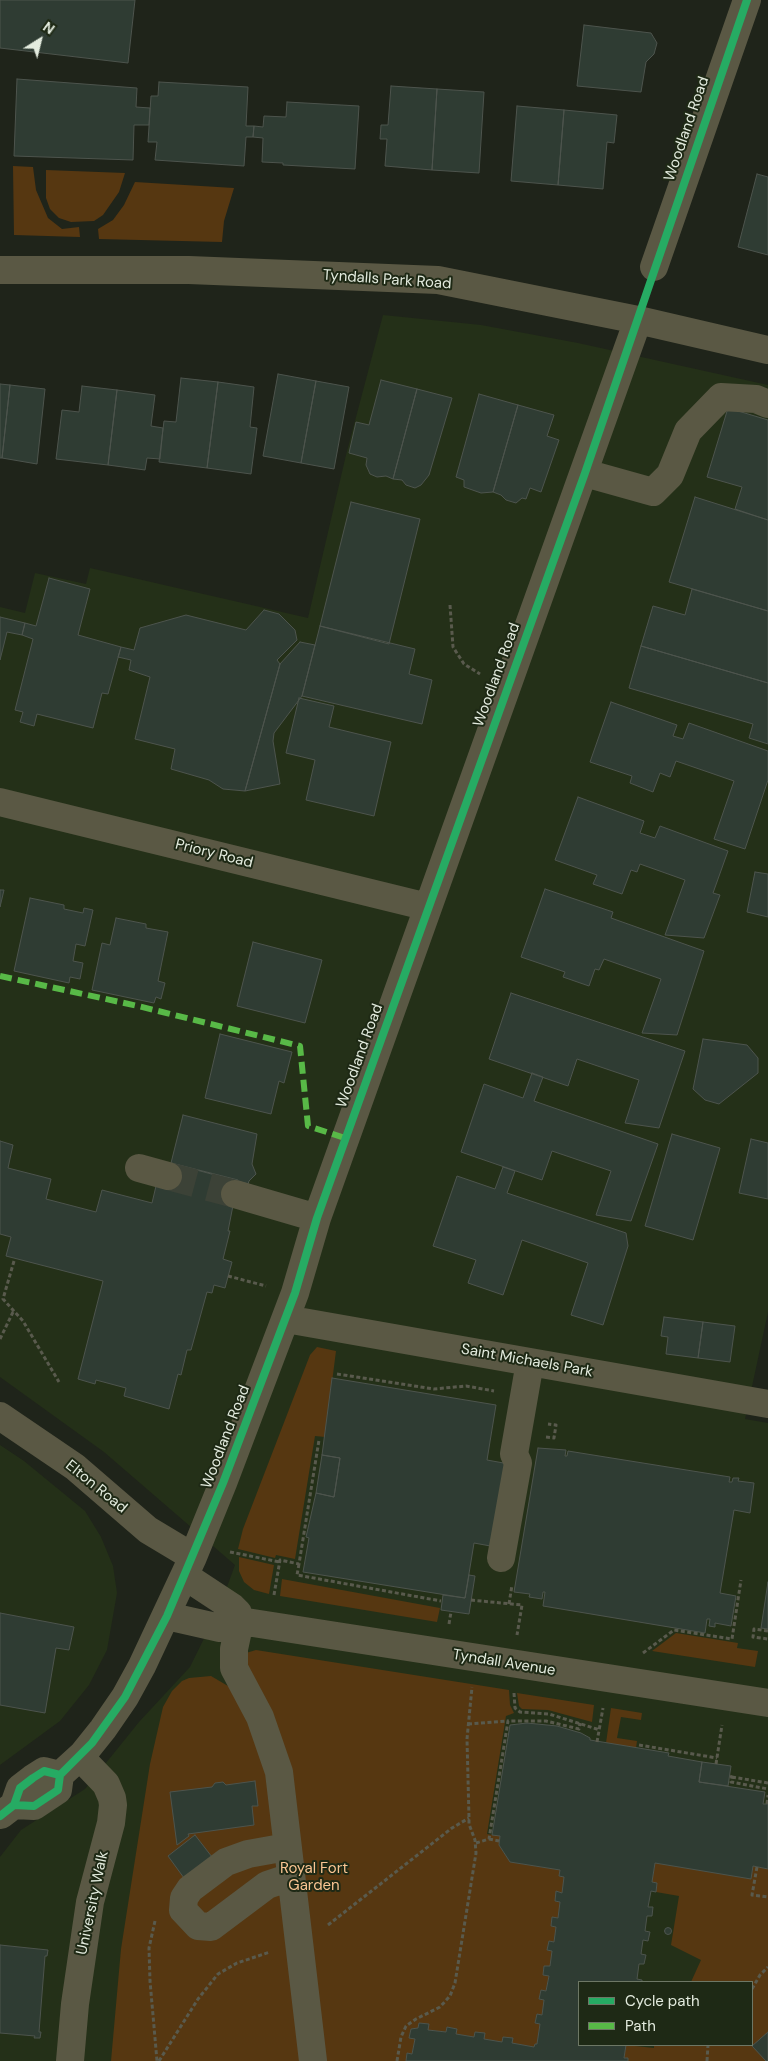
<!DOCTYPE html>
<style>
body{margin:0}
#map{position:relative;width:768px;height:2061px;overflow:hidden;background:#1f241a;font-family:"DM Sans",sans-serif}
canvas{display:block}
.legend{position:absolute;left:578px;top:1981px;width:175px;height:65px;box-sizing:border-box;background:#1e2915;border:1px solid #6d7765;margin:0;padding:6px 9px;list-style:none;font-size:15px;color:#e3ebde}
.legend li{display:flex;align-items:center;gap:10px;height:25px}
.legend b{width:25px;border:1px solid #6d7765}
.north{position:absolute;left:15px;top:15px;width:50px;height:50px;-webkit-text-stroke:4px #1e2915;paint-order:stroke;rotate:36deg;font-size:14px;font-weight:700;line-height:20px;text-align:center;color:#e3ebde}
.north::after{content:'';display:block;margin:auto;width:18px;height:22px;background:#e3ebde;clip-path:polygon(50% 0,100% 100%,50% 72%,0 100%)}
</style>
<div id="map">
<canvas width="768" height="2061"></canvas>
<ul class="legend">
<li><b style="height:6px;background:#26ab63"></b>Cycle path</li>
<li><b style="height:6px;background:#58b947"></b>Path</li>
</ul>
<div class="north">N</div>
</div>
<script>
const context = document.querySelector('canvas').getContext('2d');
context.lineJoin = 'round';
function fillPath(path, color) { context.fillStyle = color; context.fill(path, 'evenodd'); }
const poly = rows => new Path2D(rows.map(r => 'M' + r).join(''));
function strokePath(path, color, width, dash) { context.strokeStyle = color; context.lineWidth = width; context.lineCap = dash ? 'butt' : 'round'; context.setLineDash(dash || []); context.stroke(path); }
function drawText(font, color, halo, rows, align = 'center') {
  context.font = font + ' "DM Sans",sans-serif'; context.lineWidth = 4; context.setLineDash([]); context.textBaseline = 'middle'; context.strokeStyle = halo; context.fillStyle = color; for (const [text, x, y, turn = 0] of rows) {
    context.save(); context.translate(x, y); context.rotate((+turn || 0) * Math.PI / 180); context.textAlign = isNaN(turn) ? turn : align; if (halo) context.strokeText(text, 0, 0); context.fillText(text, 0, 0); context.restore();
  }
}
fillPath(poly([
 [383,315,481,325,578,343,768,385,768,1312,745,1419,768,1423,768,2061,0,2061,0,1857,21,1830,85,1789,139,1722,190,1667,220,1606,235,1565,104,1452,0,1377,0,607,25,613,35,573,86,584,90,568,308,618,346,455],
 [579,1982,752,1982,752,2045,579,2045],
 [0,1445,24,1461,85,1511,101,1537,113,1566,117,1593,107,1650,89,1685,60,1721,0,1765]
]), '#243018');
fillPath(poly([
 [13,166,33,167,36,190,48,218,62,229,79,227,80,237,14,235],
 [46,170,125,173,119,192,103,215,94,221,71,222,59,218,50,209,46,198],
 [135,182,234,188,224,221,222,242,99,239,98,229,113,220,124,205],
 [317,1347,336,1351,325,1437,315,1436,295,1559,276,1555,275,1558,238,1549,243,1529,310,1355],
 [239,1557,274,1565,269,1594,254,1590,244,1582,239,1571],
 [282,1579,440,1608,437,1622,280,1596],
 [676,1633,738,1643,737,1648,758,1651,755,1667,652,1651],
 [256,1650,509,1690,510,1705,514,1713,506,1716,487,1834,500,1836,499,1845,510,1862,560,1870,559,1876,564,1877,562,1893,556,1892,555,1901,560,1902,558,1918,552,1917,551,1926,556,1927,554,1942,549,1941,547,1950,552,1951,550,1966,544,1966,543,1975,549,1976,546,1991,541,1990,539,1999,544,2000,542,2015,537,2014,535,2023,540,2024,537,2044,535,2044,534,2047,512,2043,512,2038,503,2037,502,2042,484,2039,484,2034,475,2032,474,2037,456,2034,456,2029,447,2027,446,2032,428,2030,428,2024,419,2023,418,2028,411,2029,409,2038,415,2039,412,2054,407,2053,406,2061,111,2061,121,1949,150,1764,163,1707,172,1691,182,1681,189,1678,211,1676,228,1686,246,1653],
 [517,1693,594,1705,592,1722,548,1710,522,1709,519,1706],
 [611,1708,642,1713,641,1720,621,1717,617,1738,637,1741,636,1748,606,1743],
 [655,1863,751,1879,753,1866,768,1869,768,2061,628,2061,628,2058,624,2058,626,2045,654,2048,654,2045,752,2045,752,1982,691,1982,701,1960,671,1945,679,1896,656,1892,657,1883,652,1882]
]), '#563711');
const building = poly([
 [0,0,135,0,128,63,0,48,0,0],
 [584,25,651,33,657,43,654,54,646,62,641,92,577,86,584,25],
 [17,79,137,88,136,107,150,108,149,125,134,125,133,160,14,156,17,79],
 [159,82,248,87,246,126,254,126,253,137,246,137,244,166,155,160,157,142,148,142,151,96,158,96,159,82],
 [391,86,437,89,432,170,385,166,387,139,380,139,381,125,388,125,391,86],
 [437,89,484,92,479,173,432,170,437,89],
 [287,102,359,106,355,169,283,165,283,163,262,162,263,138,253,137,254,126,263,127,264,116,286,117,287,102],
 [517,106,564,110,558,185,511,181,517,106],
 [564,110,617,115,614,143,607,142,603,189,558,185,564,110],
 [757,174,768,177,768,255,738,247,757,174],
 [278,374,316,381,301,463,263,456,278,374],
 [181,378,218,382,207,468,159,462,164,421,176,422,181,378],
 [381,380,417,389,393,479,386,476,377,477,370,474,366,465,367,458,349,453,356,422,369,425,381,380],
 [316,381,349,387,334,469,301,463,316,381],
 [218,382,254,387,250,427,257,428,251,474,207,468,218,382],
 [0,384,10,385,2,458,0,458,0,384],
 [10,385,45,389,37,464,2,458,10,385],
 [82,386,117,390,108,465,56,459,62,410,79,412,82,386],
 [417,389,452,398,429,475,421,485,415,488,406,485,402,480,393,479,417,389],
 [117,390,155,395,151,426,163,428,160,459,147,458,145,470,108,465,117,390],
 [479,394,518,405,493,492,481,493,464,487,464,480,456,477,479,394],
 [518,405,554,415,547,436,559,440,541,492,530,488,526,499,522,498,516,503,506,500,501,495,493,492,518,405],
 [728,408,768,420,768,520,735,509,742,487,707,477,728,408],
 [695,497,768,520,768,611,669,582,695,497],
 [351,502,420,519,389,644,320,626,351,502],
 [49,578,90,589,78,635,121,647,108,694,102,693,93,728,37,714,34,726,20,722,23,712,15,710,33,639,22,635,25,623,36,626,49,578],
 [692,589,768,611,768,683,641,646,653,606,685,615,692,589],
 [264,610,279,614,295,630,297,640,277,660,280,664,245,791,223,789,209,780,171,769,175,749,135,739,150,677,129,670,131,660,118,657,121,647,134,650,140,628,186,615,246,630,264,610],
 [0,617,25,623,22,635,7,632,0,660,0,617],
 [320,626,415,649,409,674,432,680,422,724,302,696,320,626],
 [300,642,315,645,302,696,274,733,273,741,280,784,245,791,280,664,300,642],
 [641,646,768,683,768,744,749,738,753,724,629,688,641,646],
 [299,698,334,706,329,727,391,742,374,816,306,800,315,760,286,753,299,698],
 [611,702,677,725,673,736,683,739,689,723,768,751,768,780,745,849,714,839,734,781,676,761,670,777,660,773,653,792,630,783,632,776,590,762,611,702],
 [578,797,644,821,640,833,655,838,660,826,728,851,713,893,720,895,704,938,665,935,685,880,640,864,637,872,631,870,622,894,593,884,597,875,555,860,578,797],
 [755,872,768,874,768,917,747,912,755,872],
 [545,889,613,912,611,918,704,951,677,1035,642,1033,661,979,604,959,599,970,595,969,589,986,563,977,565,972,521,957,545,889],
 [0,890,4,890,0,907,0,890],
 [30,898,64,905,64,909,83,913,84,908,93,910,85,946,76,944,73,961,83,963,80,979,70,977,69,983,14,971,30,898],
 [116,918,146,924,146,928,168,932,158,981,165,983,161,999,156,997,154,1003,92,990,102,943,110,945,116,918],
 [253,942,322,960,305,1023,237,1006,253,942],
 [511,993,685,1051,659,1128,625,1123,639,1080,577,1059,568,1086,489,1059,511,993],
 [220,1034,292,1052,284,1083,279,1081,271,1114,205,1098,220,1034],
 [703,1039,747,1045,758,1058,758,1073,719,1104,705,1100,693,1089,703,1039],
 [532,1073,543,1077,534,1101,658,1144,631,1221,596,1215,611,1171,552,1151,542,1180,461,1152,484,1084,523,1098,532,1073],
 [183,1115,257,1134,252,1164,256,1174,249,1181,248,1184,171,1163,183,1115],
 [672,1134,720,1148,693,1240,645,1226,672,1134],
 [751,1139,768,1143,768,1199,739,1193,751,1139],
 [0,1141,13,1145,8,1168,51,1179,46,1199,96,1212,102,1190,152,1203,156,1186,171,1163,238,1180,228,1231,230,1231,223,1259,232,1262,225,1288,214,1285,212,1293,207,1292,191,1350,187,1350,181,1375,178,1374,169,1409,124,1396,126,1388,96,1380,95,1384,78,1379,103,1281,6,1256,11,1237,0,1234,0,1141],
 [503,1167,515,1171,507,1193,626,1233,628,1246,603,1325,571,1315,588,1263,522,1240,503,1295,468,1283,476,1260,433,1246,457,1176,495,1189,503,1167],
 [664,1317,703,1322,698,1358,666,1354,668,1337,661,1336,664,1317],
 [703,1322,735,1326,730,1362,698,1358,703,1322],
 [332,1378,496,1405,487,1460,509,1464,496,1547,474,1543,465,1598,303,1572,309,1538,306,1537,316,1493,334,1497,340,1458,322,1455,332,1378],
 [538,1448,566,1450,565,1456,567,1456,568,1451,730,1477,729,1482,732,1482,733,1478,739,1478,738,1481,754,1483,750,1513,734,1510,720,1593,736,1596,731,1626,715,1623,715,1627,709,1626,710,1619,707,1619,705,1633,543,1606,545,1592,543,1592,542,1599,529,1597,530,1594,514,1592,538,1448],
 [322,1455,340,1458,334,1497,316,1493,322,1455],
 [469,1575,475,1576,469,1614,441,1610,443,1595,465,1598,469,1575],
 [768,1582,768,1629,761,1628,768,1582],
 [0,1613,74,1627,69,1650,56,1648,45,1713,0,1705,0,1613],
 [527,1723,557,1726,581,1733,590,1738,590,1740,669,1753,668,1756,702,1762,699,1782,765,1792,763,1804,768,1804,768,1869,753,1866,751,1879,655,1863,652,1882,657,1883,656,1892,651,1891,648,1907,653,1907,652,1916,647,1916,645,1931,650,1932,648,1941,643,1940,641,1954,646,1955,644,1964,639,1964,637,1979,642,1980,642,1982,579,1982,579,2045,626,2045,624,2058,628,2058,628,2061,406,2061,407,2053,412,2054,415,2039,409,2038,411,2029,418,2028,419,2023,429,2024,428,2030,446,2032,447,2027,457,2029,456,2034,474,2037,475,2032,485,2033,484,2039,502,2042,503,2037,513,2038,512,2043,534,2047,535,2044,537,2044,540,2024,535,2023,537,2014,542,2015,544,2000,539,1999,541,1990,546,1991,549,1976,543,1975,544,1966,550,1966,552,1951,547,1950,549,1941,554,1942,556,1927,551,1926,552,1917,558,1918,560,1902,555,1901,556,1891,562,1893,564,1877,559,1876,560,1870,510,1862,499,1845,500,1836,492,1835,510,1725,527,1723],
 [702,1762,731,1766,728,1786,699,1782,702,1762],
 [255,1781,258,1806,252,1806,254,1825,188,1834,189,1836,177,1845,170,1792,212,1787,215,1783,223,1782,226,1785,255,1781],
 [195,1835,212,1857,184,1878,168,1856,195,1835],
 '664.5 1931a3.5 3.5 0 1 1 7 0a3.5 3.5 0 1 1-7 0Z',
 [0,1945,48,1950,47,1956,45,1956,39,2032,41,2032,40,2038,34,2038,35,2036,0,2033,0,1945],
 [768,2032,768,2061,766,2061,752,2046,768,2032]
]);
fillPath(building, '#2f3c33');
strokePath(building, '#4d544d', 1);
strokePath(poly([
 [168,1176,235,1194]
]), '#3c4237', 28, [28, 14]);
strokePath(poly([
 [450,605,453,647,464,664,480,674],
 [14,1261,3,1299,23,1321,59,1382],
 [228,1276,266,1286],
 [0,1339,14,1310],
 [337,1374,434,1389,466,1386,494,1391],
 [546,1437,554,1438,556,1425,548,1424],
 [230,1552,280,1562],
 [299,1564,297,1575,441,1601],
 [274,1595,280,1560,299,1564,319,1440],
 [471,1600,522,1605,517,1635],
 [509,1604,512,1585],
 [449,1624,451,1612],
 [768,1631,754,1629,753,1637,768,1639],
 [643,1653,674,1630,732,1639,741,1580],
 [514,1693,515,1708,520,1712,549,1714,600,1730],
 [468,1724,508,1721],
 [597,1742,603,1708],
 [639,1745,717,1758],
 [716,1764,722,1725],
 [730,1776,732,1777,731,1782,768,1789],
 [732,1777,768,1783],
 [767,1804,768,1795],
 [489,1839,499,1841],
 [476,1843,489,1839,508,1721,546,1721,579,1729,580,1723],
 [757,1867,752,1895,768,1897],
 [155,1921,149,1948,150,1981,157,2061],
 [328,1925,452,1828,469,1818],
 [752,1989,760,1975,768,1967],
 [159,2061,198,1999,218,1974,237,1963,270,1952],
 [397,2061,401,2037,406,2026,416,2019,440,2007,450,1996,455,1983,476,1853,475,1840,469,1824,469,1818,467,1739,472,1687],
 [707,2061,708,2045]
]), '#595a4d', 3, [4, 2.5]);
strokePath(poly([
 [654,267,747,0],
 [0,270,189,270,438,280,638,320,768,350],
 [585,473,653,492,670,475,688,431,721,397,756,399,768,404],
 [0,802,428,907],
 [139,1168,168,1176],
 [235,1194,317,1218],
 [286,1319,768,1404],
 [0,1416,75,1467,148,1530,193,1557],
 [501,1558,518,1463,514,1454,530,1362],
 [185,1576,232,1607,238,1613,240,1621],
 [167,1616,220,1628,234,1626,240,1621,768,1703],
 [240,1621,234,1649,234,1668,260,1717,279,1772,313,2061],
 [14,1805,34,1806,58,1790,60,1775,83,1754,103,1729,125,1697,142,1666,193,1557,223,1483,295,1293,317,1218,638,320],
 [1,1815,14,1805,20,1788,33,1778,44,1771,60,1775],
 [287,1847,248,1854,226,1862,190,1889,184,1898,183,1910,198,1926,211,1927,267,1885,291,1877],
 [70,2061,75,2004,90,1902,111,1823,113,1805,112,1798,106,1784,80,1757]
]), '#5a5844', 28);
strokePath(poly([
 [0,976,138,1006,300,1046,308,1126,345,1138]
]), '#58b947', 6, [12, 6]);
strokePath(poly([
 [14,1805,34,1806,58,1790,60,1775,92,1743,125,1697,167,1616,223,1483,295,1293,317,1218,585,473,747,0],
 [0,1816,14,1805,20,1788,33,1778,44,1771,60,1775]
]), '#26ab63', 8);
drawText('15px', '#e3ebde', '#1e2915', [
 ["Woodland Road",687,129,-71],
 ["Tyndalls Park Road",387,280,4],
 ["Woodland Road",497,675,-70],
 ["Priory Road",214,854,14],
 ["Woodland Road",360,1056,-70],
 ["Saint Michaels Park",527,1361,10],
 ["Woodland Road",226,1437,-69],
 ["Elton Road",96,1487,39],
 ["Tyndall Avenue",504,1663,9],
 ["University Walk",93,1903,-78]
]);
drawText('15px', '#f9c492', '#1e2915', [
 ["Royal Fort",314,1869],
 ["Garden",314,1886]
]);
</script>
